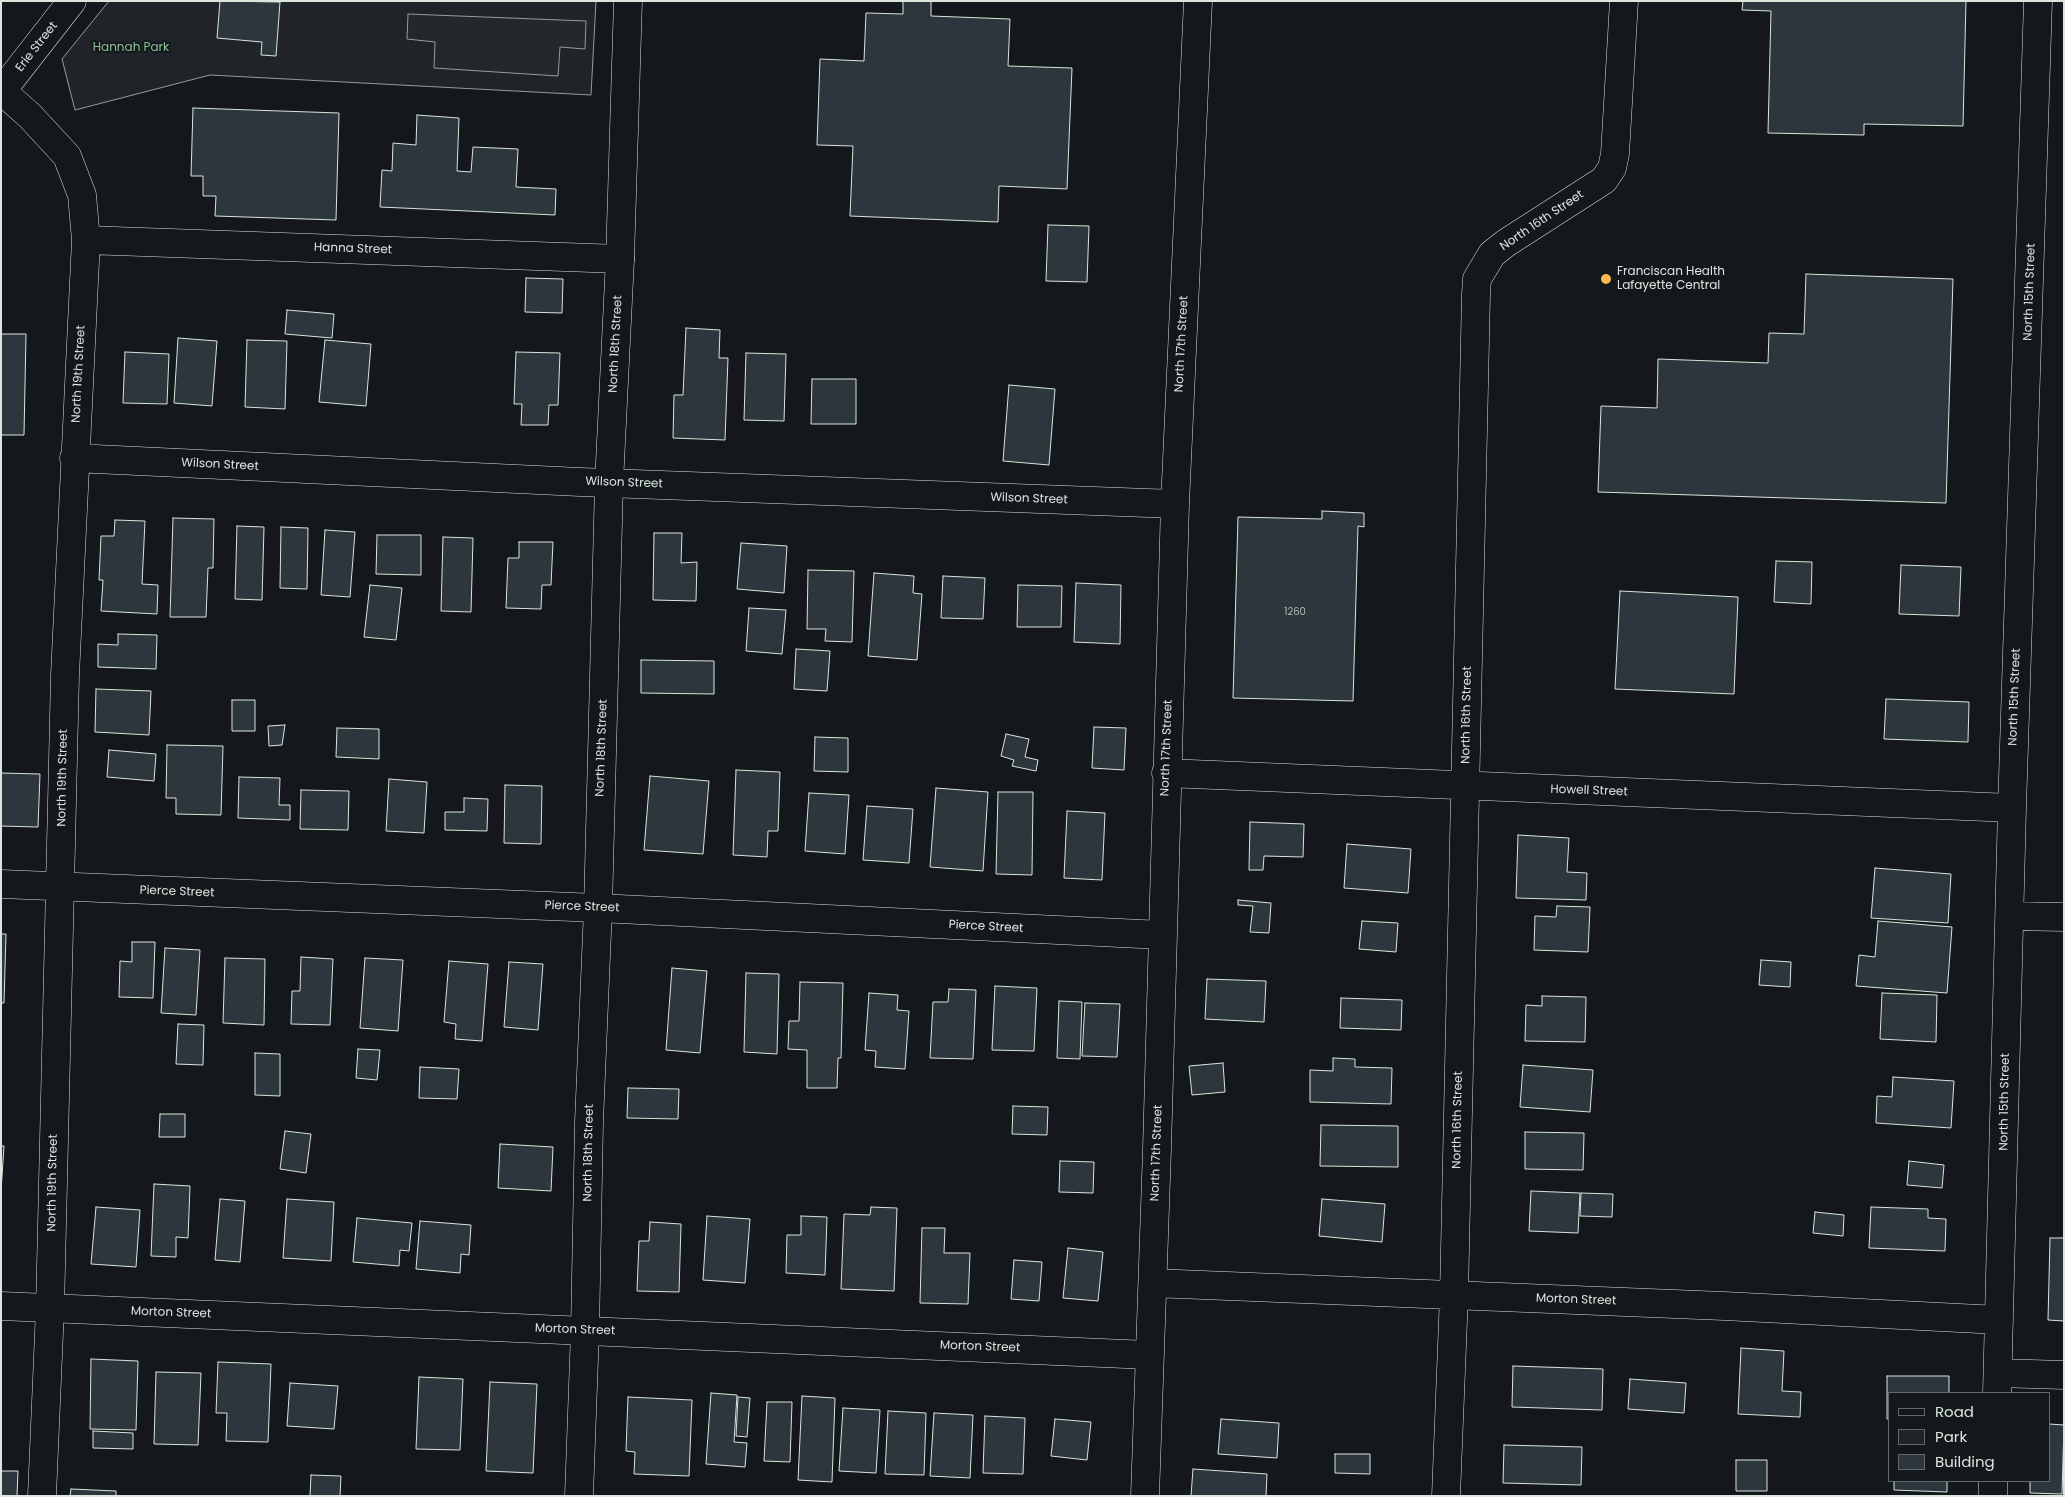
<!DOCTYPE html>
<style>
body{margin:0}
#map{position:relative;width:2065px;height:1497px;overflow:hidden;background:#14181c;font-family:Poppins,sans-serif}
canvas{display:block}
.frame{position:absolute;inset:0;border:2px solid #d8e6dc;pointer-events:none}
.legend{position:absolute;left:1888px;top:1392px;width:162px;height:90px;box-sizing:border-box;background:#14181c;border:1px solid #626a69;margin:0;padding:6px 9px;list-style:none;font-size:15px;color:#d8e6dc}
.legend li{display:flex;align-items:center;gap:10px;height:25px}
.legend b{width:25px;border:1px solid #626a69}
</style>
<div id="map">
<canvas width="2065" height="1497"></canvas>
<div class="frame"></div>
<ul class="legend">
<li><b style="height:6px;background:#14181c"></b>Road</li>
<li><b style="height:14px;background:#202428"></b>Park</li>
<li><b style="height:14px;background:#2c363c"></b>Building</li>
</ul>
</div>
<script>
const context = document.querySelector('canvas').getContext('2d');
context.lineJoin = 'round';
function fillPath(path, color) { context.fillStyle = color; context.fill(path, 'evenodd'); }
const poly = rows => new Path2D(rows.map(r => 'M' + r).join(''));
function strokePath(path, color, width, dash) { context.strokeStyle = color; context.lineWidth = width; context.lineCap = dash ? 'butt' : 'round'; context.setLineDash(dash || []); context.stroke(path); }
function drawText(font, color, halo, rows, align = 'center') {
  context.font = font + ' Poppins,sans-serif'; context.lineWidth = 4; context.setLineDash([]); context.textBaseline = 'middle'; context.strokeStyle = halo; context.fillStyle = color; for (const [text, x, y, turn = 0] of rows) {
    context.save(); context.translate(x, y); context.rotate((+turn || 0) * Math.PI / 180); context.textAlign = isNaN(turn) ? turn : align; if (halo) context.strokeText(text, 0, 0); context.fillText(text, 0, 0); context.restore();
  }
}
const green = poly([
 [109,1,596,1,591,95,210,75,75,110,62,59,109,1]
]);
fillPath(green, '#202428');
strokePath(green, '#939e99', 1);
const parking = poly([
 [408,14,586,21,585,49,560,47,558,76,434,68,435,42,407,39,408,14]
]);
fillPath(parking, '#24282b');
strokePath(parking, '#939e99', 1);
const building = poly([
 [220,1,280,2,276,56,261,55,262,42,217,38,220,1],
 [903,1,931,1,931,16,1010,19,1008,66,1072,68,1067,189,999,186,998,222,850,216,853,146,817,145,820,59,864,61,866,13,903,14,903,1],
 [1743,1,1966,1,1963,126,1864,124,1864,135,1768,133,1771,11,1742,10,1743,1],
 [193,108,339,113,336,220,215,216,216,196,203,196,203,176,191,176,193,108],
 [417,115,459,118,457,171,471,172,473,147,518,149,516,187,556,189,555,215,380,207,382,170,392,171,393,143,416,145,417,115],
 [1048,225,1089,226,1087,282,1046,281,1048,225],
 [1806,274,1953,279,1946,503,1598,492,1601,406,1657,408,1658,359,1768,363,1769,333,1804,334,1806,274],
 [526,278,563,279,562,313,525,312,526,278],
 [287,310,334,314,332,338,285,334,287,310],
 [686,328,720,330,719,358,728,358,725,440,673,438,674,395,683,395,686,328],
 [1,334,26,334,24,435,1,435,1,334],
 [178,338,217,341,212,406,174,403,178,338],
 [247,340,287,341,285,409,245,407,247,340],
 [325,340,371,344,366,406,319,402,325,340],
 [125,352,169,354,167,404,123,403,125,352],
 [516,352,560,353,558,405,549,405,548,425,521,425,522,404,514,404,516,352],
 [746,353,786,354,784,421,744,420,746,353],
 [812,379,856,379,856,424,811,424,812,379],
 [1009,385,1055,389,1049,465,1003,461,1009,385],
 [1322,511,1364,513,1364,527,1358,526,1353,701,1233,698,1238,517,1322,519,1322,511],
 [173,518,214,519,213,568,208,568,206,617,170,617,173,518],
 [115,520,145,521,142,584,158,585,157,614,101,611,103,580,99,580,101,536,114,536,115,520],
 [237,526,264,527,262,600,235,599,237,526],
 [281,527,308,528,307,589,280,588,281,527],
 [325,530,355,532,350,597,321,595,325,530],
 [654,533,682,533,681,563,697,562,696,601,653,600,654,533],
 [377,535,421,535,421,575,376,574,377,535],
 [443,537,473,538,471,612,441,611,443,537],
 [519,542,553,542,551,585,542,585,541,609,506,608,508,558,519,558,519,542],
 [741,543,787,546,784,593,737,589,741,543],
 [1776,561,1812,562,1811,604,1774,602,1776,561],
 [1901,565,1961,567,1959,616,1899,614,1901,565],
 [808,570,854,571,852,642,825,641,826,629,807,629,808,570],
 [874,573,914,576,913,593,922,594,917,660,868,656,874,573],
 [943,576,985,578,983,619,941,618,943,576],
 [1076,583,1121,585,1120,644,1074,642,1076,583],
 [370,585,402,588,396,640,364,637,370,585],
 [1018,585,1062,586,1061,627,1017,627,1018,585],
 [1620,591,1738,597,1734,694,1615,689,1620,591],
 [749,608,786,610,782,654,746,651,749,608],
 [118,634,157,635,156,669,98,667,98,644,118,645,118,634],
 [796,649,830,651,827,691,794,689,796,649],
 [641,660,714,661,714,694,641,693,641,660],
 [96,689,151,691,149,735,95,732,96,689],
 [1886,699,1969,702,1968,742,1884,739,1886,699],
 [232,700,255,700,255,731,232,731,232,700],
 [285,725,282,745,269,746,268,726,285,725],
 [1094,727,1126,728,1124,770,1092,768,1094,727],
 [337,728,379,729,379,759,336,757,337,728],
 [1006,734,1029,739,1025,757,1038,760,1036,771,1012,766,1014,760,1001,756,1006,734],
 [815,737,848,738,848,772,814,771,815,737],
 [167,745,223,746,221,815,176,814,176,798,166,798,167,745],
 [109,750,156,754,154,781,107,777,109,750],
 [736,770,780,772,778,831,768,831,767,857,733,855,736,770],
 [1,773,40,774,38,827,1,826,1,773],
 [650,776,709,781,703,854,644,850,650,776],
 [239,777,280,778,279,805,290,805,290,820,238,818,239,777],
 [389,779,427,782,424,833,386,831,389,779],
 [505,785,542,786,541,844,504,843,505,785],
 [936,788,988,792,983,871,930,867,936,788],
 [301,790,349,791,348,830,300,829,301,790],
 [998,792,1033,792,1032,875,996,874,998,792],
 [809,793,849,795,845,854,805,851,809,793],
 [464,798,488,799,487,831,445,830,445,812,464,812,464,798],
 [867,806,913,809,909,863,863,860,867,806],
 [1067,811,1105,813,1102,880,1064,878,1067,811],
 [1250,822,1304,824,1303,857,1264,856,1263,870,1249,870,1250,822],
 [1518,835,1569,838,1567,872,1587,873,1586,900,1516,898,1518,835],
 [1347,844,1411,849,1408,893,1344,888,1347,844],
 [1875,868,1951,874,1948,923,1871,918,1875,868],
 [1238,900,1271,903,1269,933,1250,932,1253,906,1238,905,1238,900],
 [1557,906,1590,907,1588,952,1534,950,1535,916,1556,917,1557,906],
 [1362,921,1398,923,1396,952,1359,949,1362,921],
 [1878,921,1952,927,1947,993,1856,986,1859,955,1875,957,1878,921],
 [1,934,6,934,4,1003,1,1003,1,934],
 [132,942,155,942,153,998,119,997,120,961,132,962,132,942],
 [165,948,200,950,196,1015,161,1013,165,948],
 [301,957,333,959,330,1025,291,1024,292,991,300,991,301,957],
 [225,958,265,959,264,1025,223,1023,225,958],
 [365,958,403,960,398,1031,360,1028,365,958],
 [1761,960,1791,962,1790,987,1759,985,1761,960],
 [449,961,488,964,482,1041,455,1039,456,1024,444,1022,449,961],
 [509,962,543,964,538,1030,504,1027,509,962],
 [672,968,707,971,700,1053,666,1050,672,968],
 [746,973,779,974,777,1054,744,1052,746,973],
 [1207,979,1266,981,1264,1022,1205,1019,1207,979],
 [800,982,843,983,841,1058,838,1058,837,1088,807,1088,807,1050,788,1049,789,1021,799,1021,800,982],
 [995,986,1037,988,1034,1051,992,1050,995,986],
 [949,989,976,990,973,1059,930,1058,933,1002,948,1002,949,989],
 [869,993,898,995,897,1010,909,1011,905,1069,875,1067,876,1051,865,1050,869,993],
 [1882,993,1937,995,1936,1042,1880,1039,1882,993],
 [1542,996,1586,997,1585,1042,1525,1041,1526,1005,1542,1006,1542,996],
 [1341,998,1402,1000,1401,1030,1340,1028,1341,998],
 [1059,1001,1082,1002,1080,1059,1057,1058,1059,1001],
 [1085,1003,1120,1004,1117,1057,1082,1056,1085,1003],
 [178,1024,204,1025,203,1065,176,1064,178,1024],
 [358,1049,380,1050,377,1080,356,1078,358,1049],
 [255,1053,280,1054,280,1096,255,1095,255,1053],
 [1333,1058,1355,1059,1355,1067,1392,1068,1391,1104,1310,1102,1310,1070,1333,1071,1333,1058],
 [1223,1063,1225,1092,1192,1095,1189,1066,1223,1063],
 [1523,1065,1593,1070,1590,1112,1520,1107,1523,1065],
 [420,1067,459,1069,457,1099,419,1098,420,1067],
 [1893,1077,1954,1081,1951,1128,1876,1123,1877,1096,1892,1097,1893,1077],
 [628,1088,679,1089,678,1119,627,1118,628,1088],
 [1013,1106,1048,1107,1047,1135,1012,1134,1013,1106],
 [160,1114,185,1114,185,1137,159,1137,160,1114],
 [1321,1125,1398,1126,1398,1167,1320,1166,1321,1125],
 [285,1131,311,1134,306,1173,280,1169,285,1131],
 [1525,1132,1584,1133,1583,1170,1525,1169,1525,1132],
 [500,1144,553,1147,551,1191,498,1188,500,1144],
 [1,1146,4,1146,1,1192,1,1146],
 [1060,1161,1094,1162,1093,1193,1059,1192,1060,1161],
 [1909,1161,1944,1165,1942,1188,1907,1185,1909,1161],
 [154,1184,190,1186,188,1238,176,1237,176,1257,151,1256,154,1184],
 [1531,1191,1580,1193,1578,1233,1529,1231,1531,1191],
 [1581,1193,1613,1194,1612,1217,1580,1216,1581,1193],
 [220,1199,245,1201,240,1262,215,1260,220,1199],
 [287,1199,334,1202,331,1261,283,1258,287,1199],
 [1322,1199,1385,1204,1382,1242,1319,1236,1322,1199],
 [96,1207,140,1210,136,1267,91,1264,96,1207],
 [871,1207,897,1208,894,1291,841,1289,844,1214,870,1215,871,1207],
 [1871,1207,1928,1209,1928,1218,1946,1219,1945,1251,1869,1248,1871,1207],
 [1815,1212,1844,1215,1843,1236,1813,1233,1815,1212],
 [707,1216,750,1219,745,1283,703,1280,707,1216],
 [801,1216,827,1217,825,1275,786,1273,787,1235,801,1235,801,1216],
 [357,1218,412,1223,409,1251,400,1250,399,1266,353,1262,357,1218],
 [420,1221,471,1225,469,1255,461,1254,460,1273,416,1269,420,1221],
 [650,1222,681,1224,679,1292,637,1291,639,1241,649,1241,650,1222],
 [922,1228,945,1228,944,1253,970,1253,968,1304,920,1303,922,1228],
 [2050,1238,2064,1238,2064,1321,2048,1320,2050,1238],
 [1068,1248,1103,1252,1098,1301,1063,1298,1068,1248],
 [1014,1260,1042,1262,1039,1301,1011,1299,1014,1260],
 [1741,1348,1784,1351,1782,1391,1801,1392,1800,1417,1738,1414,1741,1348],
 [91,1359,138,1361,136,1430,90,1429,91,1359],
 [218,1362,271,1364,268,1442,226,1441,227,1413,216,1413,218,1362],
 [1513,1366,1603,1369,1602,1410,1512,1407,1513,1366],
 [156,1372,201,1373,198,1445,154,1444,156,1372],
 [1887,1376,1949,1376,1949,1393,1889,1393,1889,1419,1887,1419,1887,1376],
 [419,1377,463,1379,460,1450,416,1449,419,1377],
 [1630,1379,1686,1383,1684,1413,1628,1409,1630,1379],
 [490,1382,537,1384,533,1473,486,1471,490,1382],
 [290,1383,338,1386,334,1429,287,1426,290,1383],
 [711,1393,737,1395,734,1442,747,1443,745,1467,706,1464,711,1393],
 [802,1396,835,1398,832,1482,798,1480,802,1396],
 [628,1397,692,1400,689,1476,634,1474,635,1452,626,1451,628,1397],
 [738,1397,750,1398,747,1437,736,1436,738,1397],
 [767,1402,792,1402,790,1462,764,1461,767,1402],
 [843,1408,880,1410,876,1473,839,1471,843,1408],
 [888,1411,926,1413,924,1475,885,1474,888,1411],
 [934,1413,973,1415,970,1478,930,1476,934,1413],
 [985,1416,1025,1418,1023,1474,983,1473,985,1416],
 [1055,1419,1091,1422,1087,1460,1051,1456,1055,1419],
 [1221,1419,1279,1423,1277,1458,1218,1454,1221,1419],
 [2049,1424,2064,1425,2062,1494,2030,1493,2030,1481,2049,1481,2049,1424],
 [93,1431,133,1433,133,1449,93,1448,93,1431],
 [1504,1445,1582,1447,1581,1485,1503,1483,1504,1445],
 [1335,1454,1370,1454,1370,1474,1335,1473,1335,1454],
 [1736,1460,1767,1460,1767,1491,1736,1491,1736,1460],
 [1193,1469,1267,1474,1266,1496,1191,1496,1193,1469],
 [1,1471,18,1471,17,1496,1,1496,1,1471],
 [311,1475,341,1476,340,1496,310,1496,311,1475],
 [1894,1481,1947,1481,1947,1492,1894,1490,1894,1481],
 [71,1489,116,1491,116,1496,70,1496,71,1489]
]);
fillPath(building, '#2c363c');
strokePath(building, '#d8e6dc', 1);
const street = poly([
 [2,91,30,116,67,156,82,195,86,240,65,675,50,1309,42,1496],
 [1,92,72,1],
 [86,240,620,259],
 [74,458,580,482,1175,504],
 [1166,773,2012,808],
 [1,884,598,908,1162,935],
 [2010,916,2064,917],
 [1153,1283,1724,1306,1999,1320],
 [1,1306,1149,1355],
 [1998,1373,2064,1375],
 [1997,1393,2012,808,2038,1],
 [1145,1496,1157,1149,1175,504,1198,1],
 [1446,1496,1454,1295,1476,294,1477,279,1492,254,1506,243,1604,180,1612,168,1615,154,1624,1],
 [1993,1496,1993,1481]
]);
const secondary = poly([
 [579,1496,585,1331,589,1122,598,908,609,483,620,259,628,1]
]);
strokePath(street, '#d8e6dc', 29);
strokePath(secondary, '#d8e6dc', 29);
strokePath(street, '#14181c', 28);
strokePath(secondary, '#14181c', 28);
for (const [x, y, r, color] of [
 [1606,279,6,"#ffb74d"]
]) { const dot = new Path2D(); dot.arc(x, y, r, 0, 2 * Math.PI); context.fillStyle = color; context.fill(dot); strokePath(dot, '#14181c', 2); }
drawText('10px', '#adbab4', null, [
 ["1260",1295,612]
]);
drawText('12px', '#d8e6dc', '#14181c', [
 ["Erie Street",37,47,-52],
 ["North 16th Street",1542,221,-34],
 ["Hanna Street",353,249,2],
 ["North 15th Street",2030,292,-88],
 ["North 18th Street",616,344,-87],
 ["North 17th Street",1182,344,-87],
 ["North 19th Street",79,374,-87],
 ["Wilson Street",220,465,3],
 ["Wilson Street",624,483,2],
 ["Wilson Street",1029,499,2],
 ["North 15th Street",2015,697,-88],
 ["North 16th Street",1467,715,-89],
 ["North 18th Street",602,748,-88],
 ["North 17th Street",1167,748,-88],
 ["North 19th Street",63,778,-89],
 ["Howell Street",1589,791,2],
 ["Pierce Street",177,892,2],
 ["Pierce Street",582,907,2],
 ["Pierce Street",986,927,3],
 ["North 15th Street",2005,1102,-89],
 ["North 16th Street",1458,1120,-89],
 ["North 18th Street",589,1153,-89],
 ["North 17th Street",1157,1153,-88],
 ["North 19th Street",53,1183,-89],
 ["Morton Street",1576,1300,2],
 ["Morton Street",171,1313,2],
 ["Morton Street",575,1330,2],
 ["Morton Street",980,1347,2]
]);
drawText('12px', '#8ac095', '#14181c', [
 ["Hannah Park",131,48]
]);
drawText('12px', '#d8e6dc', '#14181c', [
 ["Franciscan Health",1617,272],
 ["Lafayette Central",1617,286]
], 'left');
</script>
